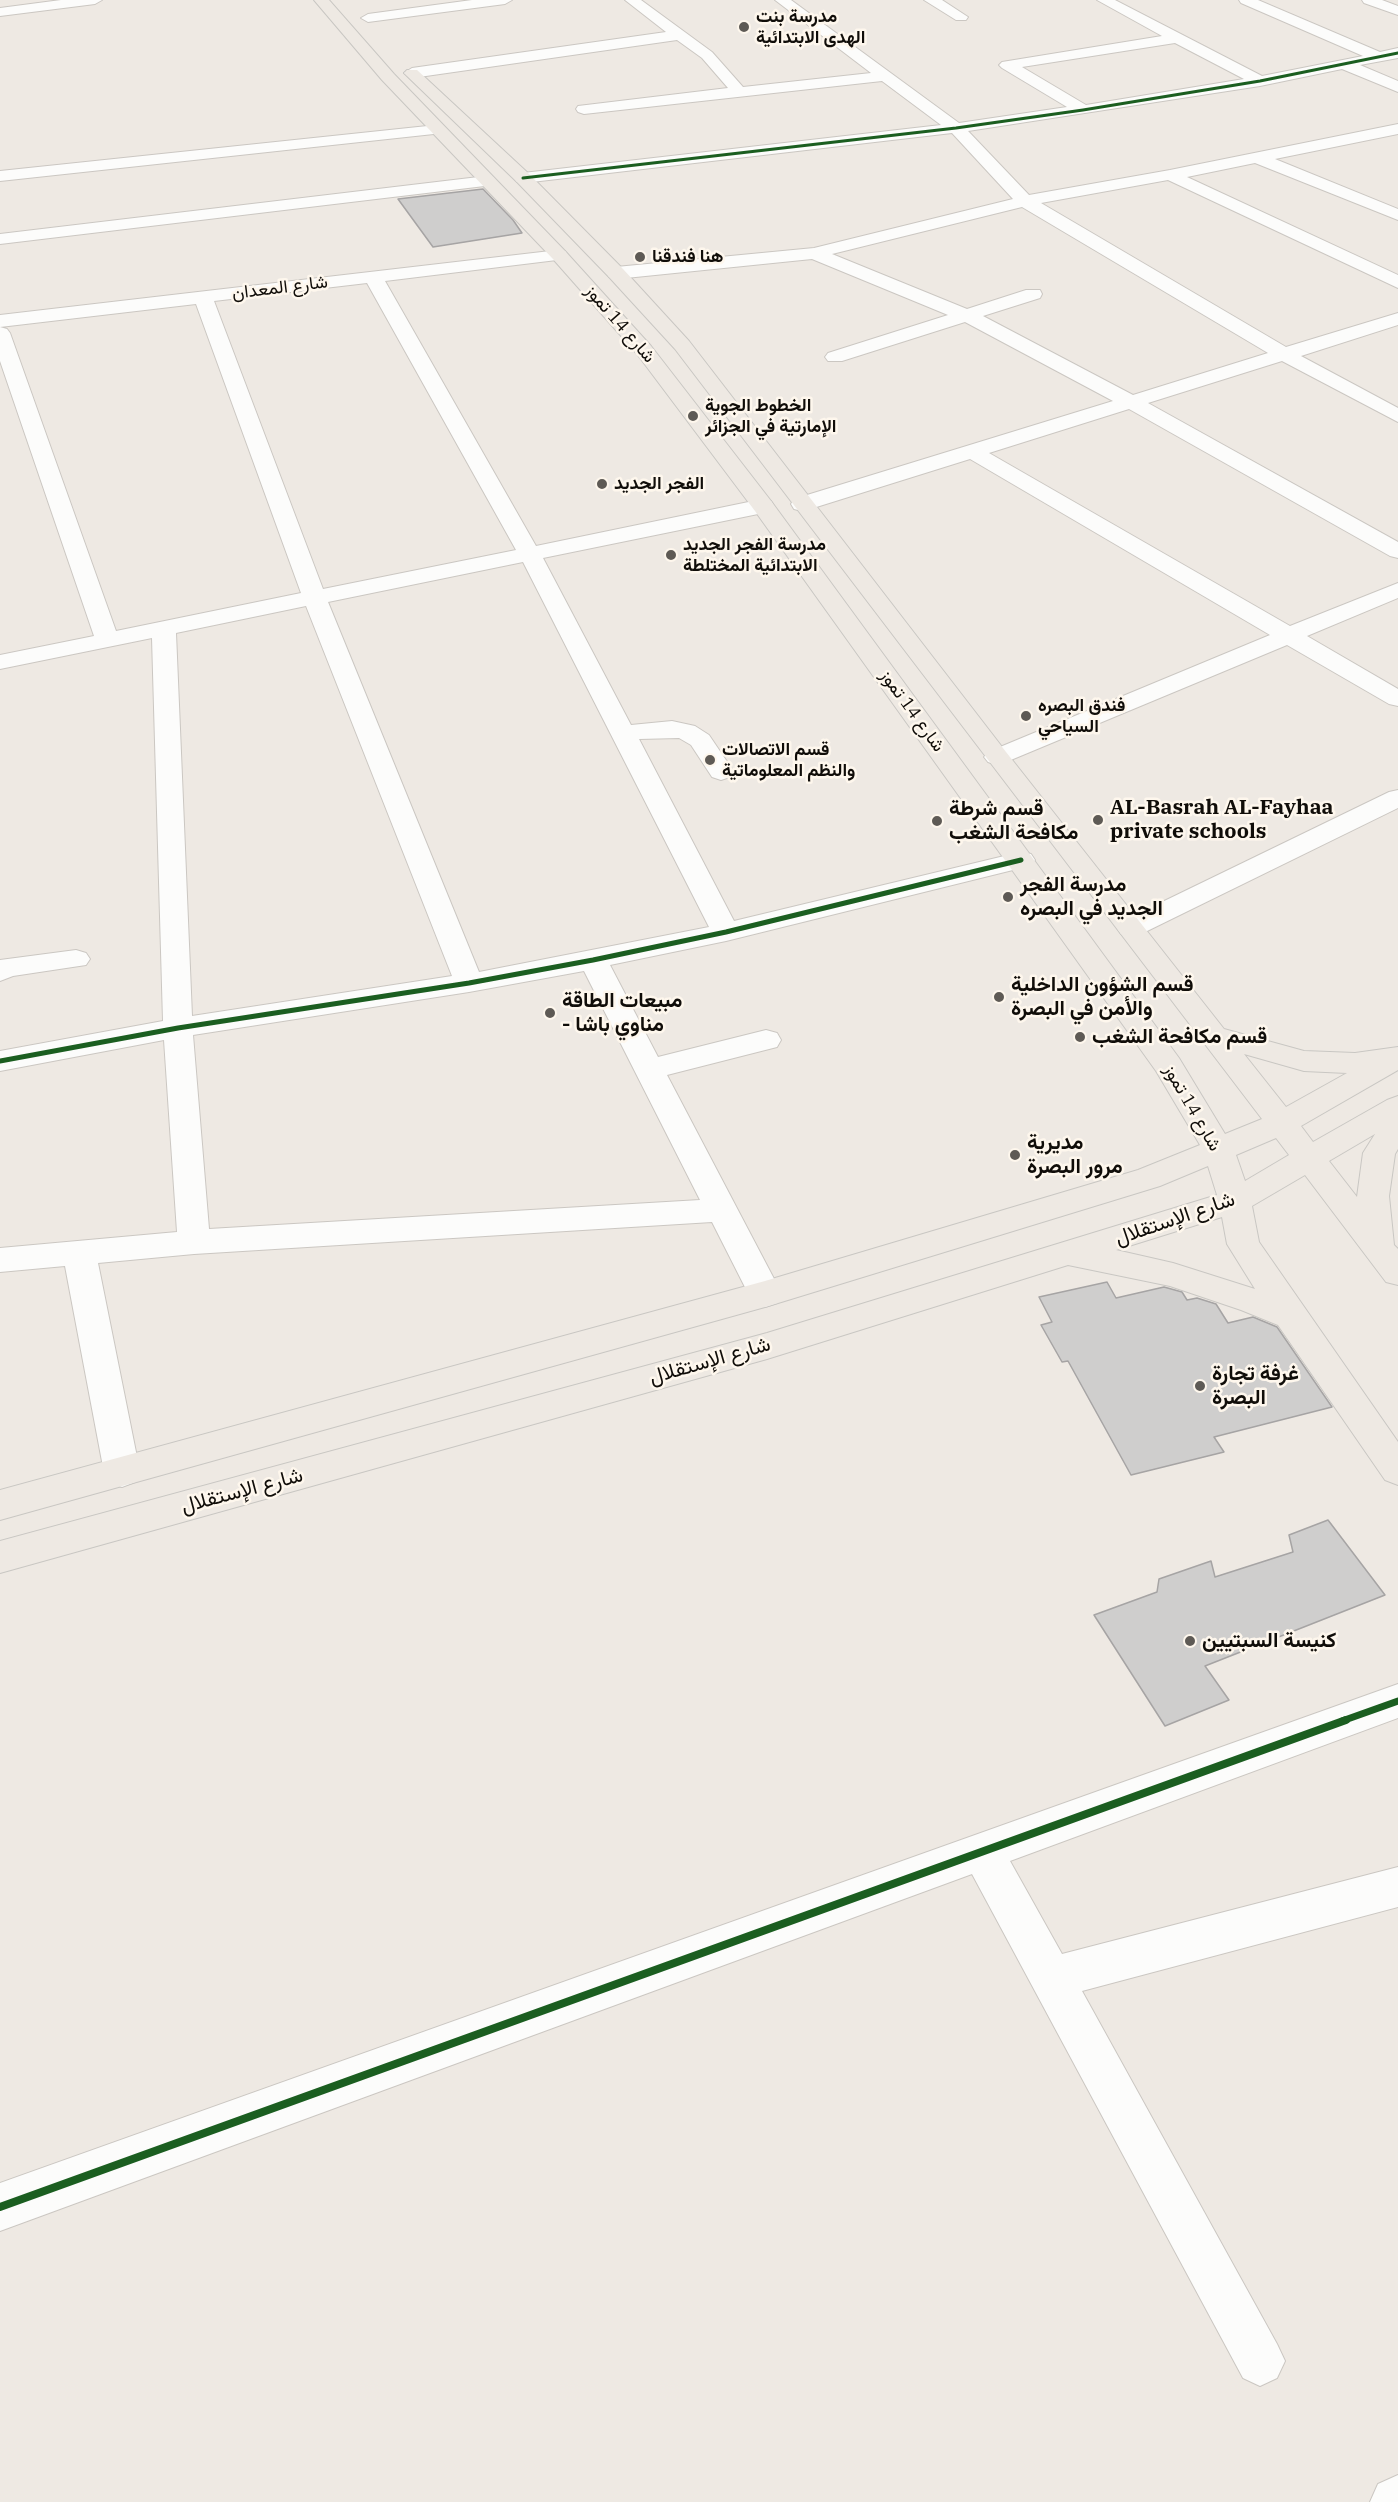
<!DOCTYPE html>
<meta charset="utf-8">
<style>
body{margin:0}
canvas{display:block;background:#eee9e3}
</style>
<canvas width="1398" height="2502"></canvas>
<script>
const context = document.querySelector('canvas').getContext('2d');
context.lineJoin = 'round';
function fillPath(path, color) { context.fillStyle = color; context.fill(path, 'evenodd'); }
const poly = rows => new Path2D(rows.map(r => 'M' + r).join(''));
function strokePath(path, color, width, dash) { context.strokeStyle = color; context.lineWidth = width; context.lineCap = dash ? 'butt' : 'round'; context.setLineDash(dash || []); context.stroke(path); }
function drawText(font, color, halo, rows, align = 'center') {
  context.font = font + ' "IBM Plex Serif",Vazirmatn,serif'; context.lineWidth = 5; context.setLineDash([]); context.textBaseline = 'middle'; context.strokeStyle = halo; context.fillStyle = color; for (const [text, x, y, turn = 0] of rows) {
    context.save(); context.translate(x, y); context.rotate((+turn || 0) * Math.PI / 180); context.textAlign = isNaN(turn) ? turn : align; if (halo) context.strokeText(text, 0, 0); context.fillText(text, 0, 0); context.restore();
  }
}
const building = poly([
 [483,189,513,220,522,233,433,247,398,199,483,189],
 [1107,1282,1116,1298,1164,1287,1182,1292,1187,1300,1197,1298,1216,1304,1228,1323,1253,1317,1277,1327,1332,1407,1214,1437,1224,1452,1131,1475,1068,1361,1062,1362,1041,1325,1052,1322,1039,1297,1107,1282],
 [1328,1520,1385,1595,1205,1666,1229,1700,1165,1726,1094,1615,1157,1592,1159,1579,1211,1561,1215,1577,1293,1552,1289,1535,1328,1520]
]);
fillPath(building, '#cfcecd');
strokePath(building, '#a6a4a4', 1.5);
const minor = poly([
 [61,0,102,0,95,4,0,16,0,8,61,0],
 [472,0,512,0,505,4,368,22,361,18,368,14,472,0],
 [625,0,641,0,712,52,743,87,871,73,775,0,791,0,959,123,1067,107,1002,68,999,65,1002,62,1162,36,1097,0,1115,0,1262,76,1363,56,1241,3,1239,0,1258,0,1380,52,1398,48,1398,58,1360,65,1398,81,1398,92,1342,69,1260,86,968,131,1029,195,1170,170,1398,124,1398,134,1275,159,1398,209,1398,220,1255,163,1187,177,1398,275,1398,288,1168,180,1041,203,1286,347,1398,313,1398,325,1301,356,1398,408,1398,422,1282,361,1148,403,1398,542,1398,558,1390,556,1129,409,989,453,1290,626,1398,583,1398,598,1307,636,1398,689,1398,706,1389,704,1287,645,1006,762,997,765,988,762,984,757,988,752,1270,635,970,459,810,509,802,511,794,509,791,504,794,499,1113,401,965,322,842,361,828,361,825,357,828,353,948,315,812,259,616,279,609,277,607,273,609,269,616,267,814,248,1013,199,952,133,523,183,517,182,514,178,517,174,523,173,941,125,882,81,584,114,578,112,576,109,578,106,728,88,702,58,677,40,412,78,404,73,412,68,666,32,625,0],
 [1175,43,1244,79,1086,105,1022,67,1175,43],
 [1022,207,1268,353,1133,395,983,316,1040,298,1042,294,1040,290,1026,290,967,309,832,254,1022,207],
 [924,0,942,0,968,17,966,20,956,20,924,0],
 [1362,0,1382,0,1398,6,1398,15,1364,3,1362,0],
 [437,125,445,130,443,133,0,181,0,171,437,125],
 [487,176,493,177,496,181,493,185,0,244,0,234,487,176],
 [559,250,565,251,568,255,565,259,385,281,536,546,763,499,771,501,774,506,771,511,763,513,543,558,631,725,672,721,695,726,709,735,734,772,730,777,721,780,712,777,691,745,679,738,639,739,734,921,1021,852,1031,854,1035,860,1031,866,1021,868,726,941,610,965,658,1057,766,1030,777,1033,781,1040,777,1047,667,1075,782,1294,777,1303,765,1307,753,1303,712,1222,194,1254,98,1263,140,1472,135,1482,122,1487,109,1482,104,1472,65,1266,0,1272,0,1248,177,1232,164,1040,0,1071,0,1051,163,1021,152,638,0,669,0,655,94,636,0,361,0,327,7,329,10,333,116,631,301,593,196,304,0,327,0,315,559,250],
 [367,283,516,550,323,589,214,301,367,283],
 [523,562,709,927,479,972,328,602,523,562],
 [306,606,452,976,192,1016,176,633,306,606],
 [584,971,700,1200,209,1229,193,1035,469,992,584,971],
 [1398,790,1398,808,1141,934,1131,937,1121,934,1117,928,1121,922,1389,792,1398,790],
 [76,950,86,953,90,959,86,965,13,976,0,981,0,960,76,950],
 [1398,1684,1398,1718,1010,1861,1062,1954,1398,1867,1398,1907,1082,1991,1277,2344,1285,2361,1277,2378,1260,2386,1243,2378,972,1874,0,2231,0,2183,1398,1684],
 [1398,2475,1398,2502,1370,2502,1378,2484,1398,2475]
]);
const major = poly([
 [314,0,329,0,394,74,565,251,651,346,771,501,1179,1058,1225,1134,1262,1119,675,349,609,277,517,182,407,76,404,73,407,70,417,70,529,174,623,269,689,341,1006,752,1224,1029,1304,1051,1355,1053,1398,1047,1398,1070,1301,1126,1313,1142,1387,1100,1398,1096,1398,1149,1395,1154,1389,1196,1394,1245,1398,1249,1398,1285,1386,1282,1305,1175,1252,1206,1259,1242,1398,1442,1398,1485,1385,1480,1278,1325,1241,1310,1170,1286,1068,1265,767,1359,0,1573,0,1541,767,1333,1217,1195,1208,1166,1160,1186,765,1307,0,1520,0,1490,765,1281,1138,1170,1200,1145,1156,1071,755,511,637,354,553,259,382,80,314,0],
 [1244,1054,1304,1071,1347,1073,1286,1107,1244,1054],
 [1375,1134,1363,1153,1357,1197,1329,1161,1375,1134],
 [1276,1138,1289,1155,1245,1181,1236,1155,1276,1138],
 [1222,1217,1227,1244,1255,1289,1173,1263,1116,1250,1222,1217]
]);
strokePath(minor, '#cbc7c2', 2);
strokePath(major, '#c9c7c3', 2);
fillPath(minor, '#fcfcfb');
fillPath(major, '#eee9e3');
strokePath(poly([
 [523,178,956,128,1083,110,1260,81,1398,53]
]), '#1b5e20', 3);
strokePath(poly([
 [0,1061,178,1028,469,983,593,960,726,932,1021,860]
]), '#1b5e20', 5);
strokePath(poly([
 [1342,1721,1398,1701]
]), '#1b5e20', 7);
strokePath(poly([
 [0,2207,1346,1720]
]), '#1b5e20', 8);
for (const [x, y, r, color] of [
 [744,27,6,"#5e5a55"],
 [640,257,6,"#5e5a55"],
 [693,416,6,"#5e5a55"],
 [602,484,6,"#5e5a55"],
 [671,555,6,"#5e5a55"],
 [1026,716,6,"#5e5a55"],
 [710,760,6,"#5e5a55"],
 [1098,820,6,"#5e5a55"],
 [937,821,6,"#5e5a55"],
 [1008,897,6,"#5e5a55"],
 [999,997,6,"#5e5a55"],
 [550,1013,6,"#5e5a55"],
 [1080,1037,6,"#5e5a55"],
 [1015,1155,6,"#5e5a55"],
 [1200,1386,6,"#5e5a55"],
 [1190,1641,6,"#5e5a55"]
]) { const dot = new Path2D(); dot.arc(x, y, r, 0, 2 * Math.PI); context.fillStyle = color; context.fill(dot); strokePath(dot, '#fef7ed', 2); }
drawText('bold 18px', '#100d09', '#fef7ed', [
 ["مدرسة بنت",756,17],
 ["الهدى اﻻبتدائية",756,38],
 ["هنا فندقنا",652,257],
 ["الخطوط الجوية",705,406],
 ["الإمارتية في الجزائر",705,427],
 ["الفجر الجديد",614,484],
 ["مدرسة الفجر الجديد",683,545],
 ["الابتدائية المختلطة",683,566],
 ["فندق البصره",1038,706],
 ["السياحي",1038,727],
 ["قسم الاتصالات",722,750],
 ["والنظم المعلوماتية",722,771]
], 'left');
drawText('18px', '#100d09', '#fef7ed', [
 ["شارع المعدان",280,288,-7],
 ["شارع 14 تموز",620,324,49],
 ["شارع 14 تموز",912,711,54],
 ["شارع 14 تموز",1192,1108,60]
]);
drawText('bold 21px', '#100d09', '#fef7ed', [
 ["AL-Basrah AL-Fayhaa",1110,808],
 ["private schools",1110,832],
 ["قسم شرطة",949,809],
 ["مكافحة الشغب",949,833],
 ["مدرسة الفجر",1020,885],
 ["الجديد في البصره",1020,909],
 ["قسم الشؤون الداخلية",1011,985],
 ["والأمن في البصرة",1011,1009],
 ["مبيعات الطاقة",562,1001],
 ["- مناوي باشا",562,1025],
 ["قسم مكافحة الشغب",1092,1037],
 ["مديرية",1027,1143],
 ["مرور البصرة",1027,1167],
 ["غرفة تجارة",1212,1374],
 ["البصرة",1212,1398],
 ["كنيسة السبتيين",1202,1641]
], 'left');
drawText('21px', '#100d09', '#fef7ed', [
 ["شارع الإستقلال",1175,1219,-19],
 ["شارع الإستقلال",710,1361,-16],
 ["شارع الإستقلال",242,1491,-15]
]);
</script>
